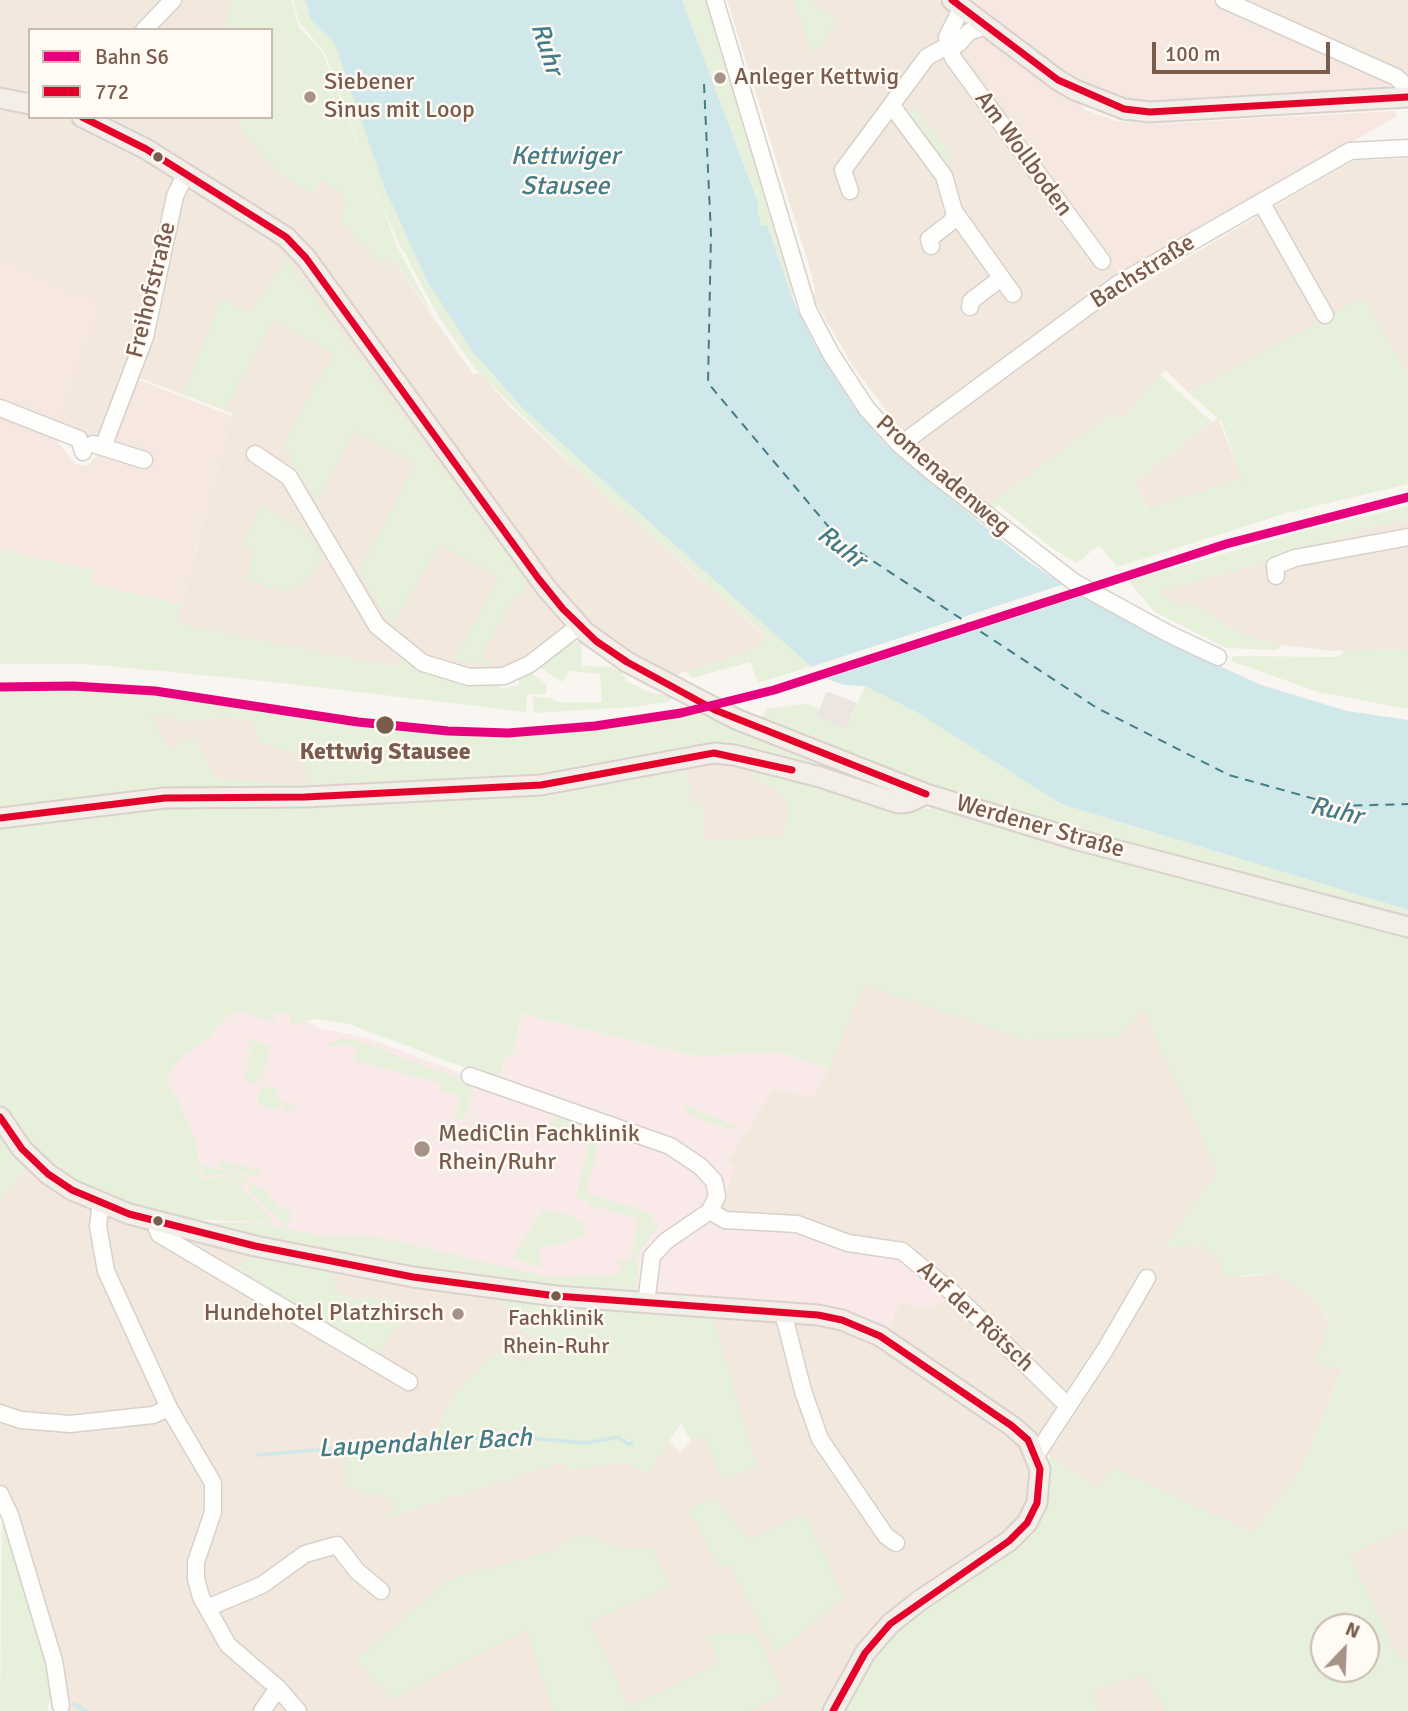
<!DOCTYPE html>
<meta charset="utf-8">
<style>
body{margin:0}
#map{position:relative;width:1408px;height:1711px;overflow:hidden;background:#f9f5f0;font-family:Signika,sans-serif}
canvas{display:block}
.legend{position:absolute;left:28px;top:28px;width:245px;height:91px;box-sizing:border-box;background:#fffaf3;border:2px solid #cabbb1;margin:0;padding:9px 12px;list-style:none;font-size:21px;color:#7a5c4d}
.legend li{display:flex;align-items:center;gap:14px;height:35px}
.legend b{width:35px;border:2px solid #cabbb1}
.north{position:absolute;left:1310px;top:1613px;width:70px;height:70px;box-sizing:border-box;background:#fffaf3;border:2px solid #cabbb1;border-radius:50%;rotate:23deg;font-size:19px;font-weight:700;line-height:28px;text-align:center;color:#7a5c4d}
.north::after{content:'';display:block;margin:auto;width:24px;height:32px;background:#a69286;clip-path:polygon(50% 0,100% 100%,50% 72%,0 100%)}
.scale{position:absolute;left:1152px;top:42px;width:178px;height:32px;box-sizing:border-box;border:4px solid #7a5c4d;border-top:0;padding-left:9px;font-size:21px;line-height:24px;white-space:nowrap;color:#7a5c4d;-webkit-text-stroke:5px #fffaf3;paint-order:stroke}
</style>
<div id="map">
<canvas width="1408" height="1711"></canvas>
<ul class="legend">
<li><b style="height:9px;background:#e6007e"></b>Bahn S6</li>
<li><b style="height:9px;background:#e4002b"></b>772</li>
</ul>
<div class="north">N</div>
<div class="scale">100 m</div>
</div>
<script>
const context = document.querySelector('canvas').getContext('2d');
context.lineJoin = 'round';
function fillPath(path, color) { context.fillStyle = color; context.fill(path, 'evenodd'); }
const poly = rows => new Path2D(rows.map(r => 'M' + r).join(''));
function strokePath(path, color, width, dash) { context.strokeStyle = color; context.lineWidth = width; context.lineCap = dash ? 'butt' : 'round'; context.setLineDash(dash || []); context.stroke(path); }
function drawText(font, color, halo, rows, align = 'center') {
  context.font = font + ' Signika,sans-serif'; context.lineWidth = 5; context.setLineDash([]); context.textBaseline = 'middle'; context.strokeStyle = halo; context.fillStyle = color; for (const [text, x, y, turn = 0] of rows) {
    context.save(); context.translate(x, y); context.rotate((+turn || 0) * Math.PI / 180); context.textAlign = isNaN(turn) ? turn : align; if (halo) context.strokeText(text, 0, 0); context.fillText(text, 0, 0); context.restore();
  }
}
fillPath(poly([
 [0,0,232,0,224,30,30,30,30,117,237,117,243,132,314,193,321,180,343,194,345,204,391,257,473,374,480,373,509,406,593,485,765,636,758,649,680,673,669,682,579,623,528,660,495,675,404,654,396,667,176,624,232,413,129,374,104,438,95,442,56,428,102,302,34,277,0,259],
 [727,0,938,0,983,29,971,44,969,58,1031,141,1026,145,1120,274,991,378,997,384,1103,307,1352,161,1408,158,1408,375,1363,298,1189,393,1165,370,1122,420,1114,413,985,507,937,466,939,463,897,425,853,366,813,298,815,289,811,272],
 [1236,0,1408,0,1408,77],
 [1218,418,1243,482,1238,480,1147,509,1135,481],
 [1408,520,1408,649,1332,651,1282,645,1243,635,1187,601,1177,605,1159,591,1257,565,1366,528],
 [150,713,191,722,220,717,250,720,260,743,297,753,312,782,298,785,215,778,193,737,168,750],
 [737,760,757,779,787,798,788,812,783,836,703,840,704,805,687,800,685,762],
 [864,984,1026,1040,1142,1008,1218,1172,1164,1247,1203,1245,1241,1277,1274,1273,1312,1296,1330,1323,1343,1368,1299,1474,1252,1533,1115,1468,1096,1488,1050,1456,1022,1426,888,1332,899,1301,932,1310,950,1295,663,1252,734,1165,726,1163,774,1088,811,1098,829,1069],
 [30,1164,74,1195,496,1296,521,1329,548,1346,529,1363,457,1390,427,1446,372,1450,357,1446,397,1502,388,1518,564,1461,568,1470,626,1462,649,1472,669,1441,680,1452,691,1441,704,1436,756,1466,711,1313,800,1318,880,1340,1014,1437,1032,1458,1029,1500,1021,1517,1006,1534,870,1634,847,1662,821,1711,61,1711,0,1510,0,1201],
 [1408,1527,1408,1658,1376,1672,1389,1711,1098,1711,1093,1693,1116,1642,1324,1567],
 [1324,1627,1366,1627,1366,1669,1324,1669]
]), '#f2e8de');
fillPath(poly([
 [964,0,1212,0,1390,81,1389,93,1141,103,1090,89,1052,66,1013,34],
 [983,29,1075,91,1083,109,1116,121,1160,124,1394,111,1397,116,1120,274,1026,145,1030,141,969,58,971,44],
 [0,259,34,277,103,302,56,428,0,405],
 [134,378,231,416,181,604,90,584,93,570,0,550,0,410,53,437,76,464,88,466,100,451]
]), '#f6e8e1');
fillPath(poly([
 [829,692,857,703,847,729,816,717,826,693]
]), '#ede5e0');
fillPath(poly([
 [227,1000,298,1015,318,1028,364,1037,484,1082,499,1081,506,1056,512,1057,522,1014,699,1057,746,1052,783,1053,829,1069,811,1098,774,1088,726,1162,735,1165,720,1211,889,1249,950,1295,932,1310,900,1301,888,1332,643,1299,194,1223,258,1221,257,1216,186,1190,157,1066]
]), '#fae9e9');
fillPath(poly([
 [232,0,291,0,299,27,323,53,397,246,433,315,391,257,380,263,340,220,345,205,342,194,321,180,313,194,278,174,243,132,237,117,271,117,271,30,224,30],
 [293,0,305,0,308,12,317,26,335,43,384,187,427,281,486,368,522,408,812,666,758,683,750,662,692,678,686,671,758,649,765,635,593,485,475,369,440,319,400,245,378,198,325,53,299,22],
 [682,0,711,0,791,265,793,300,767,226,763,227,757,208,759,204],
 [793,0,810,0,839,21,813,57],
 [913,105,954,159,944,166,906,115],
 [286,259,527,581,523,598,517,592,482,656,495,665,454,660,498,577,440,545,392,626,358,571,416,464,354,431,317,502,282,445,333,354,273,320,226,409,183,394,221,299,250,312],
 [1363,297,1408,375,1408,484,1287,513,1117,567,1099,545,1077,563,1052,548,998,505,992,512,985,507,1114,413,1122,420,1161,375,1212,422,1135,481,1146,509,1238,480,1242,481,1222,422,1189,393],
 [260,504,298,527,313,541,324,560,302,586,287,591,247,581,253,551,243,544],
 [1408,506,1408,520,1366,528,1257,565,1160,591,1177,605,1187,601,1243,635,1282,645,1277,650,1227,648,1155,612,1128,581,1310,529],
 [0,550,94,570,91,584,181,604,177,624,396,667,404,654,498,682,500,689,519,685,518,677,529,671,546,684,546,694,527,694,526,712,265,681,86,664,0,664],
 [577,642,581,642,582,666,612,667,621,671,627,682,652,693,675,696,668,702,634,707,534,713,533,697,550,698,556,702,602,702,600,674,569,671,563,682,538,666,568,644],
 [1408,649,1408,709,1318,692,1231,661,1233,656,1338,657,1345,650],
 [865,686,918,713,1061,804,1408,910,1408,922,970,802,760,721,766,709,805,704,819,708,816,717,847,729],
 [92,690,145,694,371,727,483,737,559,734,702,713,895,790,725,750,541,781,0,813,0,692],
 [151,714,191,722,220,717,250,720,260,743,297,753,311,782,298,785,215,778,193,737,168,750],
 [737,760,903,808,958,809,1408,930,1408,1527,1349,1555,1401,1660,1408,1658,1408,1711,1165,1711,1143,1675,1094,1691,1098,1711,845,1711,868,1664,897,1631,1033,1535,1045,1515,1050,1489,1050,1456,1096,1488,1114,1467,1252,1533,1299,1474,1343,1369,1314,1364,1330,1322,1312,1296,1274,1273,1222,1277,1221,1261,1203,1245,1164,1247,1218,1172,1142,1009,1119,1037,1026,1040,864,985,829,1069,783,1053,746,1052,700,1057,522,1014,512,1057,506,1057,498,1080,349,1024,315,1019,289,1026,291,1015,276,1012,273,1022,240,1011,224,1019,209,1038,184,1054,170,1071,167,1085,178,1099,196,1142,202,1179,227,1177,233,1180,274,1222,195,1220,188,1223,129,1207,63,1177,18,1134,0,1106,0,823,117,806,457,795,685,762,691,790,688,800,704,804,703,840,783,836,788,812,787,798,757,779],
 [1324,1627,1366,1627,1366,1669,1324,1669],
 [248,1038,269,1046,269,1050,263,1077,253,1084,244,1080,251,1051,245,1049,246,1046,252,1047,253,1043,247,1041],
 [344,1038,359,1041,472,1083,470,1105,463,1120,455,1118,461,1096,440,1091,441,1083,354,1061,357,1048,350,1045,330,1046,329,1043],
 [264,1087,280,1088,276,1096,291,1107,297,1100,294,1110,287,1113,283,1112,284,1106,279,1105,277,1110,259,1105,257,1094],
 [686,1105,689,1107,736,1126,734,1130,708,1122,684,1111],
 [557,1116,596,1128,593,1135,598,1137,601,1130,611,1134,609,1143,599,1141,586,1193,653,1214,651,1222,659,1225,633,1261,639,1262,636,1286,631,1294,597,1293,351,1259,194,1223,258,1223,320,1235,373,1236,550,1277,606,1276,622,1272,618,1260,630,1260,639,1219,589,1205,589,1202,576,1197,589,1143,554,1134,547,1141,536,1138,541,1127,546,1131,550,1128,549,1123],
 [0,1127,30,1164,0,1201],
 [220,1160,262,1171,260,1178,218,1167],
 [202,1164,249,1178,243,1186,227,1174,204,1177],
 [254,1182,256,1189,262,1190,263,1185,277,1206,292,1212,287,1228,248,1190],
 [544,1209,571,1216,584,1225,586,1236,538,1249,542,1269,513,1257],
 [253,1254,334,1271,335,1288,348,1297,390,1299,410,1309,379,1353,235,1270],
 [496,1296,711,1313,757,1466,723,1481,704,1437,691,1441,681,1423,649,1472,626,1462,567,1470,564,1461,387,1518,397,1502,345,1486,346,1448,357,1446,372,1450,427,1446,457,1390,495,1352,529,1363,548,1346,521,1329],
 [715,1498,750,1540,804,1513,845,1597,776,1654,730,1566,719,1566,687,1509],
 [2,1508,47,1663,52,1691,47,1711,0,1711],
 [587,1535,623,1550,653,1547,671,1587,589,1622,629,1706,720,1663,706,1634,756,1633,784,1693,749,1711,553,1711,526,1630,392,1699,356,1660,447,1580,560,1549,558,1544]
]), '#e7f0db');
fillPath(poly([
 [305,0,682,0,759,205,757,208,762,226,767,225,793,300,816,347,854,407,888,447,1022,557,1078,595,1165,641,1261,685,1347,711,1408,720,1408,910,1061,804,918,713,865,686,844,685,824,678,522,408,473,352,427,281,384,187,335,44,311,20]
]), '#d0e8ea');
fillPath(poly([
 [1067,583,1085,595,822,680,808,668]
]), '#f9f5f0');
strokePath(poly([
 [258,1455,342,1448,401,1451,450,1443,460,1439,528,1435,540,1439,587,1443,618,1437,628,1444,632,1443],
 [74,1704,86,1711]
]), '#d0e8ea', 3.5);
strokePath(poly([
 [704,84,711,234,708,383,838,538,1097,708,1229,775,1340,806,1408,804]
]), '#437c86', 2, [9, 7]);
const minor = poly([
 [715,0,808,310,831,354,867,409,900,445,932,472,1074,582,1169,634,1218,657],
 [1224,0,1396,77,1408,88],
 [962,7,947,37,953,58,1102,261],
 [144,30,173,0],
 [892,106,944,176,954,211,1013,294],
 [850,191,843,170,927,57,947,46,958,44,969,32,983,27,994,30],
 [1261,202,1325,315],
 [931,246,929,239,951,222,955,214],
 [970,307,971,301,1001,278],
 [0,408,79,439,83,452],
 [93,444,144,460],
 [900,445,1118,284,1350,151,1408,148],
 [103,447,145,337,175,196,186,173],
 [255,454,289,477,377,626,423,663,469,677,504,676,530,664,579,626],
 [1276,576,1275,566,1295,558,1408,537],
 [470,1076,670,1146,700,1166,714,1181,717,1196,710,1211,666,1241,652,1256,646,1303],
 [101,1203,98,1226,106,1271,169,1408,213,1483,213,1512,196,1562,196,1579,201,1597,228,1645,278,1688,298,1711],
 [710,1211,725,1220,797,1224,848,1243,902,1251,954,1294,1068,1406],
 [154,1221,159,1234,409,1382],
 [783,1312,803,1391,820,1439,886,1536,896,1543],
 [0,1413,21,1420,70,1424,153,1415,169,1408],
 [1036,1455,1105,1350,1147,1278],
 [0,1494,10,1515,54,1661,61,1706],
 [207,1608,262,1585,305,1554,337,1545,357,1571,381,1591],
 [262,1711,278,1688]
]);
const major = poly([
 [952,0,1058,80,1075,90,1124,109,1150,112,1408,97],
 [0,98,30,104],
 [82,117,146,149,286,237,306,258,547,589,585,632,627,662,736,719,926,794,1078,840,1408,927],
 [0,818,165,798,305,797,541,785,714,753,734,755,820,777,898,803,909,802,926,794],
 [0,1117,22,1149,48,1174,72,1190,129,1214,255,1246,413,1277,556,1296,818,1315,842,1320,880,1336,1012,1426,1028,1440,1040,1469,1037,1503,1027,1523,1009,1541,919,1601,890,1624,865,1653,833,1711]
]);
strokePath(minor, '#d7d1cb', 19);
strokePath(major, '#dad1cc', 23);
strokePath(minor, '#fefefd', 16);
strokePath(major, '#f3eee8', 19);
strokePath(poly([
 [952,0,1058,80,1124,109,1150,112,1408,97],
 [82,117,146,149,286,237,306,258,538,578,563,609,596,641,627,662,715,710,926,794],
 [0,818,165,798,305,797,541,785,714,753,792,770],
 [0,1117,22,1149,48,1174,72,1190,129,1214,255,1246,413,1277,556,1296,818,1315,842,1320,880,1336,1012,1426,1028,1440,1040,1469,1037,1503,1027,1523,1009,1541,890,1624,865,1653,833,1711]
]), '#e4002b', 7);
strokePath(poly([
 [0,687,73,686,155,691,358,722,448,731,508,733,595,726,681,713,774,690,1226,544,1408,497]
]), '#e6007e', 9);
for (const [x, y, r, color] of [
 [720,78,7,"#a69286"],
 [310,97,7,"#a69286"],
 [158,157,6,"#7a5c4d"],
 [385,725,10,"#7a5c4d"],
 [422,1149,9,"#a69286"],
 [158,1221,6,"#7a5c4d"],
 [556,1296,6,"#7a5c4d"],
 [458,1314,7,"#a69286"]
]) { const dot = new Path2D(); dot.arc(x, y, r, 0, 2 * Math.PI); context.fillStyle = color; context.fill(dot); strokePath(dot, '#fffaf3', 2.5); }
drawText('22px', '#7a5c4d', '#fffaf3', [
 ["Fachklinik",556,1319],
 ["Rhein-Ruhr",556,1347]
]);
drawText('24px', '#7a5c4d', '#fffaf3', [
 ["Anleger Kettwig",734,78],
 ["Siebener",324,83],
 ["Sinus mit Loop",324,111],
 ["MediClin Fachklinik",438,1135],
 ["Rhein/Ruhr",438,1163],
 ["Hundehotel Platzhirsch",444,1314,"right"]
], 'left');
drawText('24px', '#7a5c4d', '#fffaf3', [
 ["Am Wollboden",1023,154,54],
 ["Bachstraße",1143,272,-32],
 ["Freihofstraße",152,290,-76],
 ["Promenadenweg",943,476,41],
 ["Werdener Straße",1040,827,16],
 ["Auf der Rötsch",975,1317,43]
]);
drawText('bold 24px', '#7a5c4d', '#fffaf3', [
 ["Kettwig Stausee",385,753]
]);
drawText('italic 26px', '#437c86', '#fffaf3', [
 ["Ruhr",546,49,72],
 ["Kettwiger",565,157],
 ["Stausee",565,187],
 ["Ruhr",841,548,37],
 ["Ruhr",1336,812,13],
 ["Laupendahler Bach",425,1444,-3]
]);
</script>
